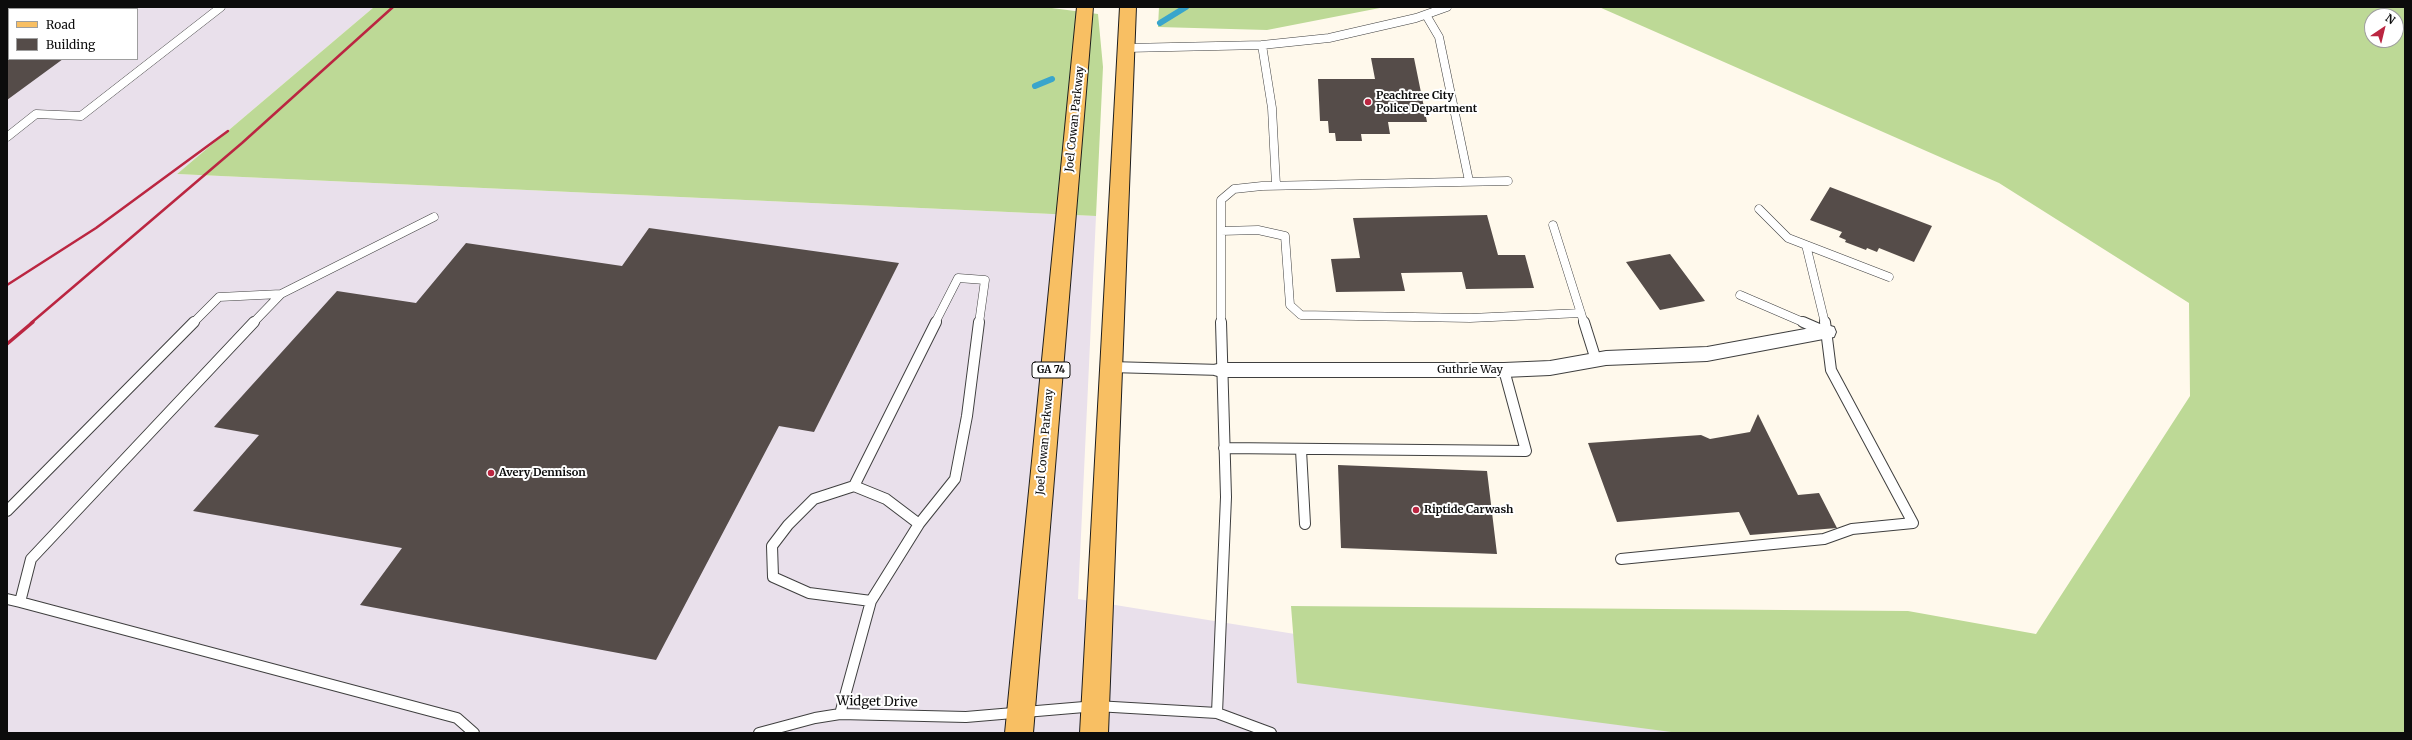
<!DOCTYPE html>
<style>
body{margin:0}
#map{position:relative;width:2412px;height:740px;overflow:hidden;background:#fff9ec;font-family:Merriweather,serif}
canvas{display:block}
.frame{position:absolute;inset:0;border:8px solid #0c0c0c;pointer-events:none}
.legend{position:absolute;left:8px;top:8px;width:130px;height:52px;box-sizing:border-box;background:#fff;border:1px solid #9e9e9e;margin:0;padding:5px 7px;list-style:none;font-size:12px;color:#0c0c0c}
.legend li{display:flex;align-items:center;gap:8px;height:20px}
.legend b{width:20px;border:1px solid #9e9e9e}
.north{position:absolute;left:2364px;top:8px;width:40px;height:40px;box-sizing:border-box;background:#fff;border:1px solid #9e9e9e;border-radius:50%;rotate:35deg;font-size:11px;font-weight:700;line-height:16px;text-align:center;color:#0c0c0c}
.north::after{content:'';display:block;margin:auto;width:14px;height:18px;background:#bb2641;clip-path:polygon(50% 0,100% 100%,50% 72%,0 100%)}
</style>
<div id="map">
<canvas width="2412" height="740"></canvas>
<div class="frame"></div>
<ul class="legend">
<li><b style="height:5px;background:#f8bf63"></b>Road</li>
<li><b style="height:11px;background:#554c49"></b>Building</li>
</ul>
<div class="north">N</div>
</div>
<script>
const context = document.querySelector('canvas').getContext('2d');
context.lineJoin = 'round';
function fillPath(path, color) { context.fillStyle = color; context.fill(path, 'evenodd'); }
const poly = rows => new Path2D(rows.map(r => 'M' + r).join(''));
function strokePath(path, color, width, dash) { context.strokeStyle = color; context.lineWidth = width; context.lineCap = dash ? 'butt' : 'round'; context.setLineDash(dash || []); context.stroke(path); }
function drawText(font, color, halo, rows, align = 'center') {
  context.font = font + ' Merriweather,serif'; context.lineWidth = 4; context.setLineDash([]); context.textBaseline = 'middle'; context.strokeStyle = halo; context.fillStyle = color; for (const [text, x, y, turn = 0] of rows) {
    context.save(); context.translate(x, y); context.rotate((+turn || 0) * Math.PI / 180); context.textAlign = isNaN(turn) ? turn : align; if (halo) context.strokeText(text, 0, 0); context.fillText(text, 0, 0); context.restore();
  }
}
fillPath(poly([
 [7,7,374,7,177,174,1096,216,1078,599,1908,733,7,733],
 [9,9,137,9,137,59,9,59]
]), '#e9e0eb');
fillPath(poly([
 [374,7,1044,7,1098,14,1103,67,1096,216,177,174],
 [1159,7,1385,7,1267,30,1158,27],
 [1599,7,2405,7,2405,733,1679,733,1297,683,1291,606,1908,611,2036,634,2190,396,2189,303,1999,183],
 [2372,16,2396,16,2396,40,2372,40]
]), '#bdd996');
strokePath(poly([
 [1160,23,1186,7],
 [1035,86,1052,79]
]), '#39a5cc', 6);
fillPath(poly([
 [1371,58,1414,58,1427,122,1388,122,1390,134,1361,134,1362,141,1336,141,1335,133,1329,133,1328,121,1320,121,1318,79,1375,79],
 [7,59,63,59,7,100],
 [1830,187,1932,226,1914,262,1879,248,1877,252,1867,248,1866,250,1845,242,1846,240,1839,237,1842,232,1810,220],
 [1487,215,1498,255,1525,255,1534,288,1466,289,1462,272,1401,273,1405,291,1336,292,1331,259,1360,258,1353,218],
 [649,228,899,263,814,432,779,426,656,660,360,605,402,548,193,511,259,435,214,427,337,291,416,303,466,243,622,266],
 [1670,254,1705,301,1660,310,1626,262],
 [1758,414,1798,495,1819,493,1837,528,1750,535,1739,512,1617,522,1588,443,1701,435,1710,439,1750,432],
 [1338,465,1487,471,1497,554,1341,548]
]), '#554c49');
const serviceFar1 = poly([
 [1426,15,1439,37,1469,181],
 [1262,45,1272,108,1276,185],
 [1127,48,1262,45,1329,38,1416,18,1447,7],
 [7,137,36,114,81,116,221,7],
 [1759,209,1788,238,1889,277],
 [1553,225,1584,323],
 [1221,231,1258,230,1285,236,1290,305,1301,315,1470,318,1581,313],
 [1806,245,1825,323],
 [1740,295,1805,323],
 [193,323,219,297,281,294],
 [253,323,281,294,434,217],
 [935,323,958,278,985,280,979,323],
 [1221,323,1221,200,1234,189,1262,186,1508,181]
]);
const service = poly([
 [254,322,31,559,20,602,457,718,474,733],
 [1584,322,1596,360],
 [1803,322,1826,332],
 [1110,367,1221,370],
 [1224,448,1526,451,1504,370],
 [1301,450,1305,524],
 [854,486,814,499,788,525,772,546,773,577,809,593,871,601],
 [7,511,194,322],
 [919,524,886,499,854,486,936,322],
 [919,524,955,479,967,416,979,322],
 [1621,559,1824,539,1852,529,1913,523,1831,370,1825,322],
 [7,599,20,602],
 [1217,713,1226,497,1221,322],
 [840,714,871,601,919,524],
 [759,733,815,718,840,714,966,717,1096,706,1217,713,1271,733]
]);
const minor = poly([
 [1827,325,1834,327,1836,332,1834,337,1707,361,1606,365,1550,375,1504,377,1221,377,1214,375,1212,370,1214,365,1221,363,1504,363,1550,361,1606,351,1707,347,1827,325]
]);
const primary = poly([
 [1077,7,1093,7,1033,733,1005,733,1077,7],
 [1120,7,1136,7,1108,733,1080,733,1120,7]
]);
strokePath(serviceFar1, '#3f3f3f', 9);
strokePath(service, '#3f3f3f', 12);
strokePath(minor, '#3f3f3f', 2);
strokePath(primary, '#1d1d1d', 2);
strokePath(serviceFar1, '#fff', 8);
strokePath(service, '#fff', 10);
fillPath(minor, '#fff');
fillPath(primary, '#f8bf63');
strokePath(poly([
 [7,285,96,228,228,131],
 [31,323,242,143,393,7]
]), '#bb2641', 2.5);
strokePath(poly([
 [7,344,33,322]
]), '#bb2641', 3.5);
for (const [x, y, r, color] of [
 [1368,102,4,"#bb2641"],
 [491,473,4,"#bb2641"],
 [1416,510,4,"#bb2641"]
]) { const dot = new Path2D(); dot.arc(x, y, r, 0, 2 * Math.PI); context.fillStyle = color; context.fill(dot); strokePath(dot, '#fff', 1.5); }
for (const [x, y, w] of [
 [1051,370,38]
]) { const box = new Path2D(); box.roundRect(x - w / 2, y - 8, w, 16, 3); context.fillStyle = '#fff'; context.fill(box); strokePath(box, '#0c0c0c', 1); }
drawText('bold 10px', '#0c0c0c', null, [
 ["GA 74",1051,370]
]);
drawText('bold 11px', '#0c0c0c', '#fff', [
 ["Peachtree City",1376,96],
 ["Police Department",1376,109],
 ["Avery Dennison",499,473],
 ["Riptide Carwash",1424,510]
], 'left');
drawText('11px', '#0c0c0c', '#fff', [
 ["Joel Cowan Parkway",1075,119,-84],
 ["Guthrie Way",1470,370],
 ["Joel Cowan Parkway",1045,442,-85]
]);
drawText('13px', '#0c0c0c', '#fff', [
 ["Widget Drive",877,702,1]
]);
</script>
